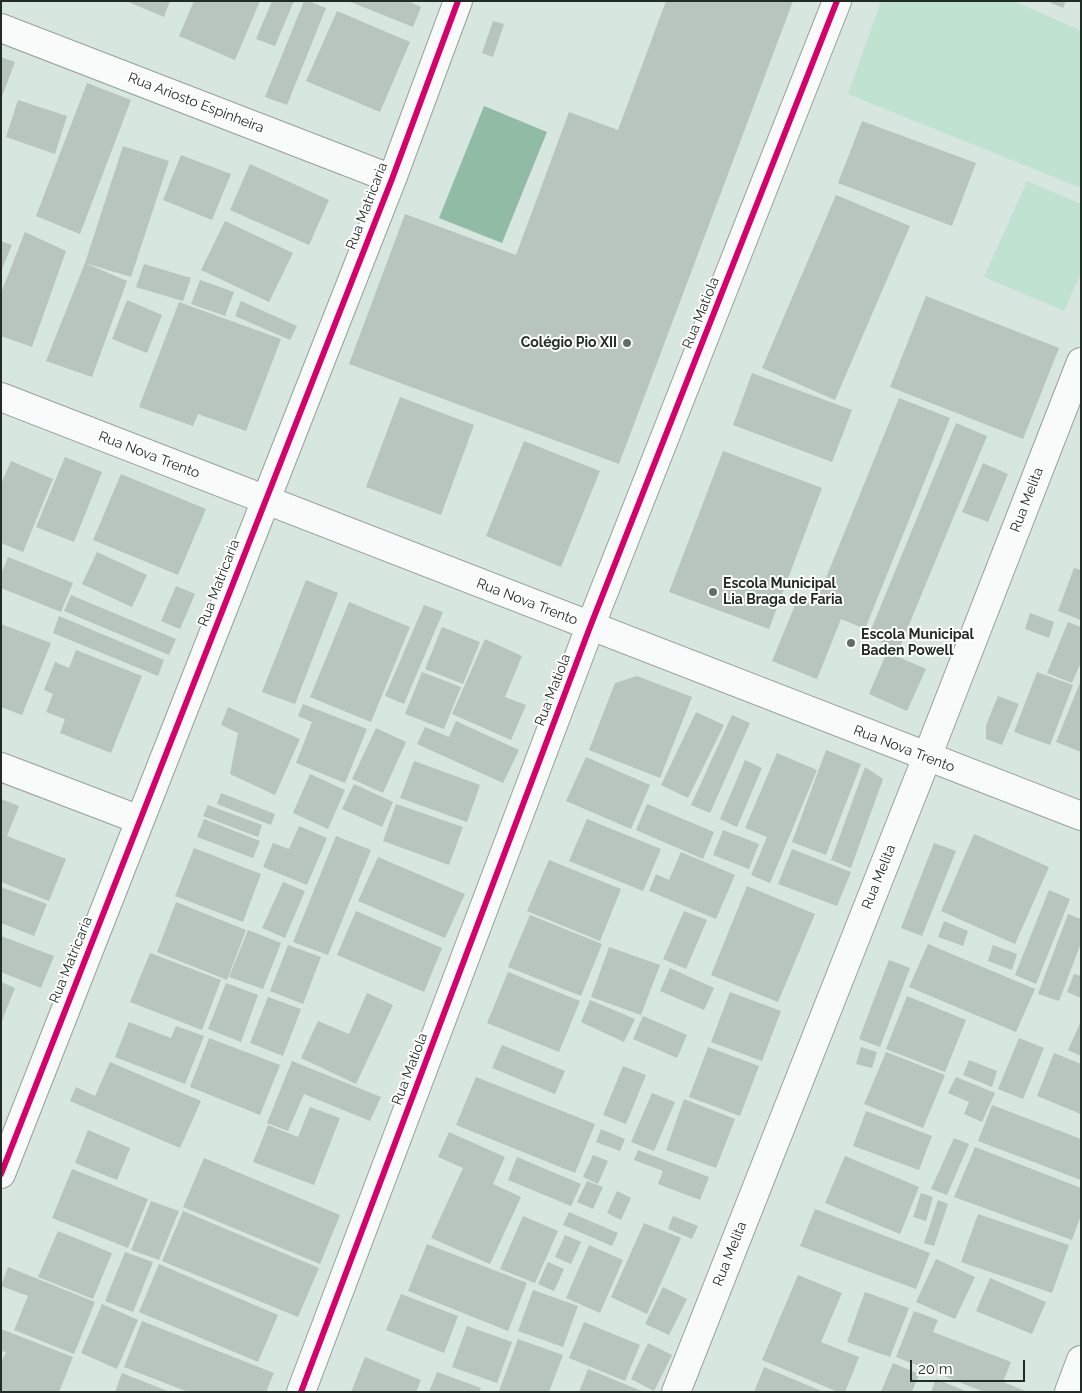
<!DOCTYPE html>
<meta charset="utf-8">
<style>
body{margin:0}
#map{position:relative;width:1082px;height:1393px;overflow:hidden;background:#d7e6de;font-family:Raleway,sans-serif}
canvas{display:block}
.frame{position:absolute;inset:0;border:2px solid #222c26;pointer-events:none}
.scale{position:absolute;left:910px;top:1360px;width:115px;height:22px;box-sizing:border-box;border:2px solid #222c26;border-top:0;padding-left:6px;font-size:15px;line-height:18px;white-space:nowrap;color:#222c26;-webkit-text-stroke:4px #fff;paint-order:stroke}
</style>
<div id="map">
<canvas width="1082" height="1393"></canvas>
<div class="frame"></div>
<div class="scale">20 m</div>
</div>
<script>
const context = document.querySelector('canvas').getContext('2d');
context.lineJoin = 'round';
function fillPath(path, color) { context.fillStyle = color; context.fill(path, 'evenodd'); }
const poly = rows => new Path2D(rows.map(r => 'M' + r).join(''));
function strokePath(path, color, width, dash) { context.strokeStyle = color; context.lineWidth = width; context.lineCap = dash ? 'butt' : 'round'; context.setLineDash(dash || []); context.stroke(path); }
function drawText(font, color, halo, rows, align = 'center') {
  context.font = font + ' Raleway,sans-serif'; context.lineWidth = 4; context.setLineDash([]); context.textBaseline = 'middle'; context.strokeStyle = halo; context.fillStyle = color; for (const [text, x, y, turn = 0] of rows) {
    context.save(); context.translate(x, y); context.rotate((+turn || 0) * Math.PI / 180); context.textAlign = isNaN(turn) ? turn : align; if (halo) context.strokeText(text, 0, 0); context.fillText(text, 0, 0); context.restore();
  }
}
fillPath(poly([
 [881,1,1014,1,1081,31,1081,188,848,94],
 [1027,181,1081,204,1081,273,1064,311,984,277]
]), '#c0e2d0');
fillPath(poly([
 [484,106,547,132,502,243,439,218]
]), '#90bba5');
fillPath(poly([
 [126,1,170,1,164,17],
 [194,1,260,1,235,60,179,36],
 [272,1,294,1,275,46,256,39],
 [304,1,308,1,326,8,287,105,265,97],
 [348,1,408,1,421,7,413,27],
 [666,1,793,1,619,464,349,364,405,214,516,255,569,112,618,130],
 [1047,1,1066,1,1063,8],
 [337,11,410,42,380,112,306,81],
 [493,21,504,24,493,57,482,53],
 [1,57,15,62,1,99],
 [87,83,131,100,80,234,36,216],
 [18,100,67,116,55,154,6,137],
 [862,121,976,163,952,226,838,183],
 [123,146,169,161,131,277,85,263],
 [181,155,231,174,212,220,163,200],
 [250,164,329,200,309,245,230,210],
 [836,195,910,226,835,400,762,368],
 [225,221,293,253,269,302,201,270],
 [25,232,66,251,32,347,1,336,1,293],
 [1,241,12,245,1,271],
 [85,263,127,281,92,377,46,361],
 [144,264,191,278,183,301,136,287],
 [200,280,234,292,225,316,191,304],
 [926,296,1059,348,1023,439,890,387],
 [127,300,162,315,147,353,112,339],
 [241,301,297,326,290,340,235,316],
 [179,302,281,339,246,431,198,414,193,426,139,407],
 [752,373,852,410,832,462,733,425],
 [400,397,474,425,441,515,366,487],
 [899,398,950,418,865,629,841,619,817,679,772,661,798,598,815,605],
 [956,423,987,436,899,649,868,637],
 [524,441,600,471,561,567,486,536],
 [723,451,822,488,769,629,669,592],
 [65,457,102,472,74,542,36,527],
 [11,461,53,479,23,552,1,543,1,484],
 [983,463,1008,474,988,522,962,512],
 [121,474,206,509,178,575,93,540],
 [97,552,147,575,132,607,82,584],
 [8,557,73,583,61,612,1,588,1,574],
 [1074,568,1081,570,1081,620,1058,611],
 [306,580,338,593,295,704,262,692],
 [176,586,195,594,180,629,161,621],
 [71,595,176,639,169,655,64,611],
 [349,602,410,627,371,722,310,697],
 [424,605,443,612,404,704,385,696],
 [1030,613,1054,622,1049,638,1025,629],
 [59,616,164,660,158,676,53,633],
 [1068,622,1081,627,1081,662,1072,683,1047,673],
 [1,624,51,643,22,715,1,707],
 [442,627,480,642,463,684,425,669],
 [485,639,522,656,505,697,526,705,511,740,452,714],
 [76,650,142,676,111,753,60,733,65,719,46,712,53,694,44,690,55,662,69,668],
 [887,652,926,669,907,711,869,694],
 [422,672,461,687,444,729,405,714],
 [1037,672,1073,685,1050,745,1014,732],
 [637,676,692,697,660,778,589,750,615,683],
 [1081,680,1081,752,1056,742],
 [998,696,1019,704,1002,745,986,739,986,725],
 [303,704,367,729,345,783,296,763,312,722,298,716],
 [228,707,300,739,275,795,230,774,238,733,221,725],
 [696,712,724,725,688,798,661,785],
 [732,715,750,723,710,813,691,805],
 [456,721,519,750,503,783,417,744,425,727,449,737],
 [376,728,406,742,383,793,352,779],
 [826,750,861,764,826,855,792,842],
 [777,753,817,770,770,883,751,875,767,837,745,828],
 [586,757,650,785,631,829,566,801],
 [745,760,762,768,737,827,720,819],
 [414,761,480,785,467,822,400,798],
 [865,767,883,779,851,868,831,860],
 [310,774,345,790,328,829,293,813],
 [354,784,393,802,382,827,342,809],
 [221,793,275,814,271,825,217,804],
 [1,799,19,806,7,836,66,859,49,901,1,882],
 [396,804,463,827,449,865,383,841],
 [647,804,714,832,703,859,636,830],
 [208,805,262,825,258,837,203,816],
 [204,819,260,841,253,858,197,837],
 [587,819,661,849,643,891,569,861],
 [299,826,327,838,307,885,263,867,273,843,289,849],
 [723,830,759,844,749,869,713,855],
 [974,834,1049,867,1015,944,941,911],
 [336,836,371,850,328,955,293,942],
 [934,843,956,851,922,936,901,928],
 [194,848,261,874,243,922,175,896],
 [792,849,851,872,837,906,778,884],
 [681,852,735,875,716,919,649,891,656,874,669,880],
 [378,857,465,894,445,938,358,901],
 [549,860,621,889,600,941,527,911],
 [283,882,305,891,285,938,262,928],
 [747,886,815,914,778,1002,711,975],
 [1,887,47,904,34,936,1,923],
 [1049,890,1070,899,1036,984,1015,975],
 [176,902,246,930,227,980,157,952],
 [356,911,442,948,424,992,337,955],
 [684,911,707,920,686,969,663,959],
 [1068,914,1081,919,1081,943,1059,1001,1038,994],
 [530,915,602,944,581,996,508,967],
 [944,921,968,931,963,946,938,937],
 [248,930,281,943,263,989,229,977],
 [1,936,54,956,41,988,1,972],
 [928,944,1035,989,1016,1032,909,987],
 [288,945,321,957,303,1004,270,991],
 [993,945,1017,954,1012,970,988,961],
 [609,947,660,965,641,1015,591,997],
 [150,953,221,980,202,1030,130,1002],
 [889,960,910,968,880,1047,859,1039],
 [670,968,714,988,704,1010,660,991],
 [508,972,580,1001,559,1052,487,1023],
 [1074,974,1081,976,1081,998,1067,992],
 [1,982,15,988,1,1023],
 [226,983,258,995,241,1042,208,1029],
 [730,992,781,1011,762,1061,711,1042],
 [367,993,393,1005,356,1084,301,1058,318,1021,349,1034],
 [907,996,966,1020,945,1072,886,1049],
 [268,997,301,1009,283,1056,250,1043],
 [590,1000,635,1019,624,1042,581,1022],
 [643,1016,687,1035,677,1058,633,1039],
 [1081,1021,1081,1056,1068,1050],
 [129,1022,171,1038,176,1026,204,1036,185,1084,115,1057],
 [209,1038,280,1065,260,1115,190,1087],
 [1019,1038,1044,1048,1023,1099,998,1089],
 [502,1045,565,1071,555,1094,492,1068],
 [708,1047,759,1066,740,1116,689,1097],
 [861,1047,877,1052,872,1068,856,1064],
 [886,1052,945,1075,923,1128,864,1104],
 [1054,1053,1081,1064,1081,1114,1037,1096],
 [969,1060,997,1071,992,1087,963,1075],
 [292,1061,381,1097,370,1121,304,1094,288,1131,267,1123],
 [110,1062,201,1101,180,1148,70,1101,76,1087,95,1096],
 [623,1066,646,1075,626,1124,603,1115],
 [476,1077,595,1124,575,1173,456,1125],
 [956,1077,995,1093,982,1122,964,1114,969,1102,948,1093],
 [652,1093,675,1102,654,1151,631,1142],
 [684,1099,735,1119,716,1168,666,1150],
 [992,1105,1081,1139,1081,1180,978,1141],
 [310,1107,340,1118,314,1185,253,1162,268,1125,298,1137],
 [866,1111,932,1136,919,1170,853,1146],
 [601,1129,625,1139,620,1151,596,1142],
 [88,1130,130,1148,117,1180,75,1163],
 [449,1132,505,1157,493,1184,521,1197,490,1264,431,1238,463,1168,438,1157],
 [954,1138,969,1144,947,1195,931,1189],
 [975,1147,1081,1188,1081,1215,1072,1240,954,1197],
 [638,1150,709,1177,700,1200,658,1184,663,1171,634,1160],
 [593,1155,608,1161,598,1184,583,1177],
 [845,1156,919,1187,900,1234,825,1203],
 [517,1157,581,1184,571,1206,508,1180],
 [204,1158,340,1215,320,1264,183,1207],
 [72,1169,148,1199,128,1248,52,1218],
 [587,1181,603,1187,593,1209,577,1202],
 [617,1191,631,1198,621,1220,607,1213],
 [921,1193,933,1197,926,1221,913,1217],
 [938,1200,948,1204,934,1246,924,1243],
 [151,1201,179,1211,159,1260,131,1250],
 [815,1209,930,1253,916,1289,800,1246],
 [183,1211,319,1268,298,1317,162,1261],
 [569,1212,618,1233,612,1246,563,1225],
 [978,1214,1069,1245,1052,1293,961,1262],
 [523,1216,558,1231,535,1283,500,1269],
 [673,1216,698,1226,692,1239,668,1229],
 [644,1223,681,1238,647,1314,611,1297],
 [58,1231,112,1253,93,1299,38,1277],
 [565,1235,581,1242,571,1264,555,1257],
 [427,1244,527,1283,508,1331,408,1291],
 [589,1245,623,1260,600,1313,566,1298],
 [125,1252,153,1262,133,1312,105,1301],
 [936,1259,975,1277,955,1319,916,1302],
 [548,1262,564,1269,554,1291,538,1284],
 [159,1264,278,1315,258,1362,139,1312],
 [8,1267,95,1302,74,1354,14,1330,28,1296,1,1286],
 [798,1275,842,1293,821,1342,859,1357,845,1392,838,1392,762,1360],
 [990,1278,1046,1302,1032,1334,976,1311],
 [663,1287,687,1299,669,1335,645,1324],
 [533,1290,578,1306,563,1347,518,1331],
 [865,1292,909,1308,890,1357,847,1342],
 [401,1294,458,1316,444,1353,386,1330],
 [102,1304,138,1320,117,1369,81,1353],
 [914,1311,938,1320,933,1332,1011,1362,1003,1382,1028,1392,984,1392,896,1357],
 [142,1321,274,1373,266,1392,188,1392,124,1367],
 [584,1322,640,1345,625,1381,569,1358],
 [467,1326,512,1342,497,1383,452,1367],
 [1,1329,73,1357,59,1392,5,1392,1,1390,1,1363,6,1352,1,1351],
 [518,1339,563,1355,549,1392,499,1391],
 [648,1343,672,1355,654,1391,631,1379],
 [365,1357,421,1380,416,1392,351,1392],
 [893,1363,919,1374,912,1392,881,1392],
 [764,1367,824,1392,754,1392],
 [588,1369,644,1392,579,1392],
 [437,1372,481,1388,479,1392,429,1392],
 [122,1373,170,1392,115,1392],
 [936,1379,968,1392,931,1392]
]), '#b8c4be');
const minor = poly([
 [1,28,392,179],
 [1,397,1081,816],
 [1,767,140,820],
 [1,1174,392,179,458,1],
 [301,1392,590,627,837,1],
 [676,1392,927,757,1081,362],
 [1069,1392,1081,1360]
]);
strokePath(minor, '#96a19b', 30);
strokePath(minor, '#f9fbfa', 28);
strokePath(poly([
 [1,1174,392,179,458,1],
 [301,1392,590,627,837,1]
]), '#d6006c', 6);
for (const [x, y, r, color] of [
 [627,343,5,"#616d66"],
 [713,592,5,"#616d66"],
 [851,643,5,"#616d66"]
]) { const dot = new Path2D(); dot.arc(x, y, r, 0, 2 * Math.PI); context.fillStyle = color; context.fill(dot); strokePath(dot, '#fff', 2); }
drawText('14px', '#222c26', '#fff', [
 ["Rua Ariosto Espinheira",196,103,21],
 ["Rua Matricaria",367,206,-69],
 ["Rua Matiola",701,313,-68],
 ["Rua Nova Trento",149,455,21],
 ["Rua Melita",1027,500,-69],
 ["Rua Matricaria",219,583,-69],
 ["Rua Nova Trento",527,602,21],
 ["Rua Matiola",553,690,-69],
 ["Rua Nova Trento",904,749,21],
 ["Rua Melita",879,877,-68],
 ["Rua Matricaria",71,960,-68],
 ["Rua Matiola",410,1069,-69],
 ["Rua Melita",730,1254,-68]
]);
drawText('bold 14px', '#222c26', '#fff', [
 ["Colégio Pio XII",617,343,"right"],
 ["Escola Municipal",723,584],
 ["Lia Braga de Faria",723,600],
 ["Escola Municipal",861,635],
 ["Baden Powell",861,651]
], 'left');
</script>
